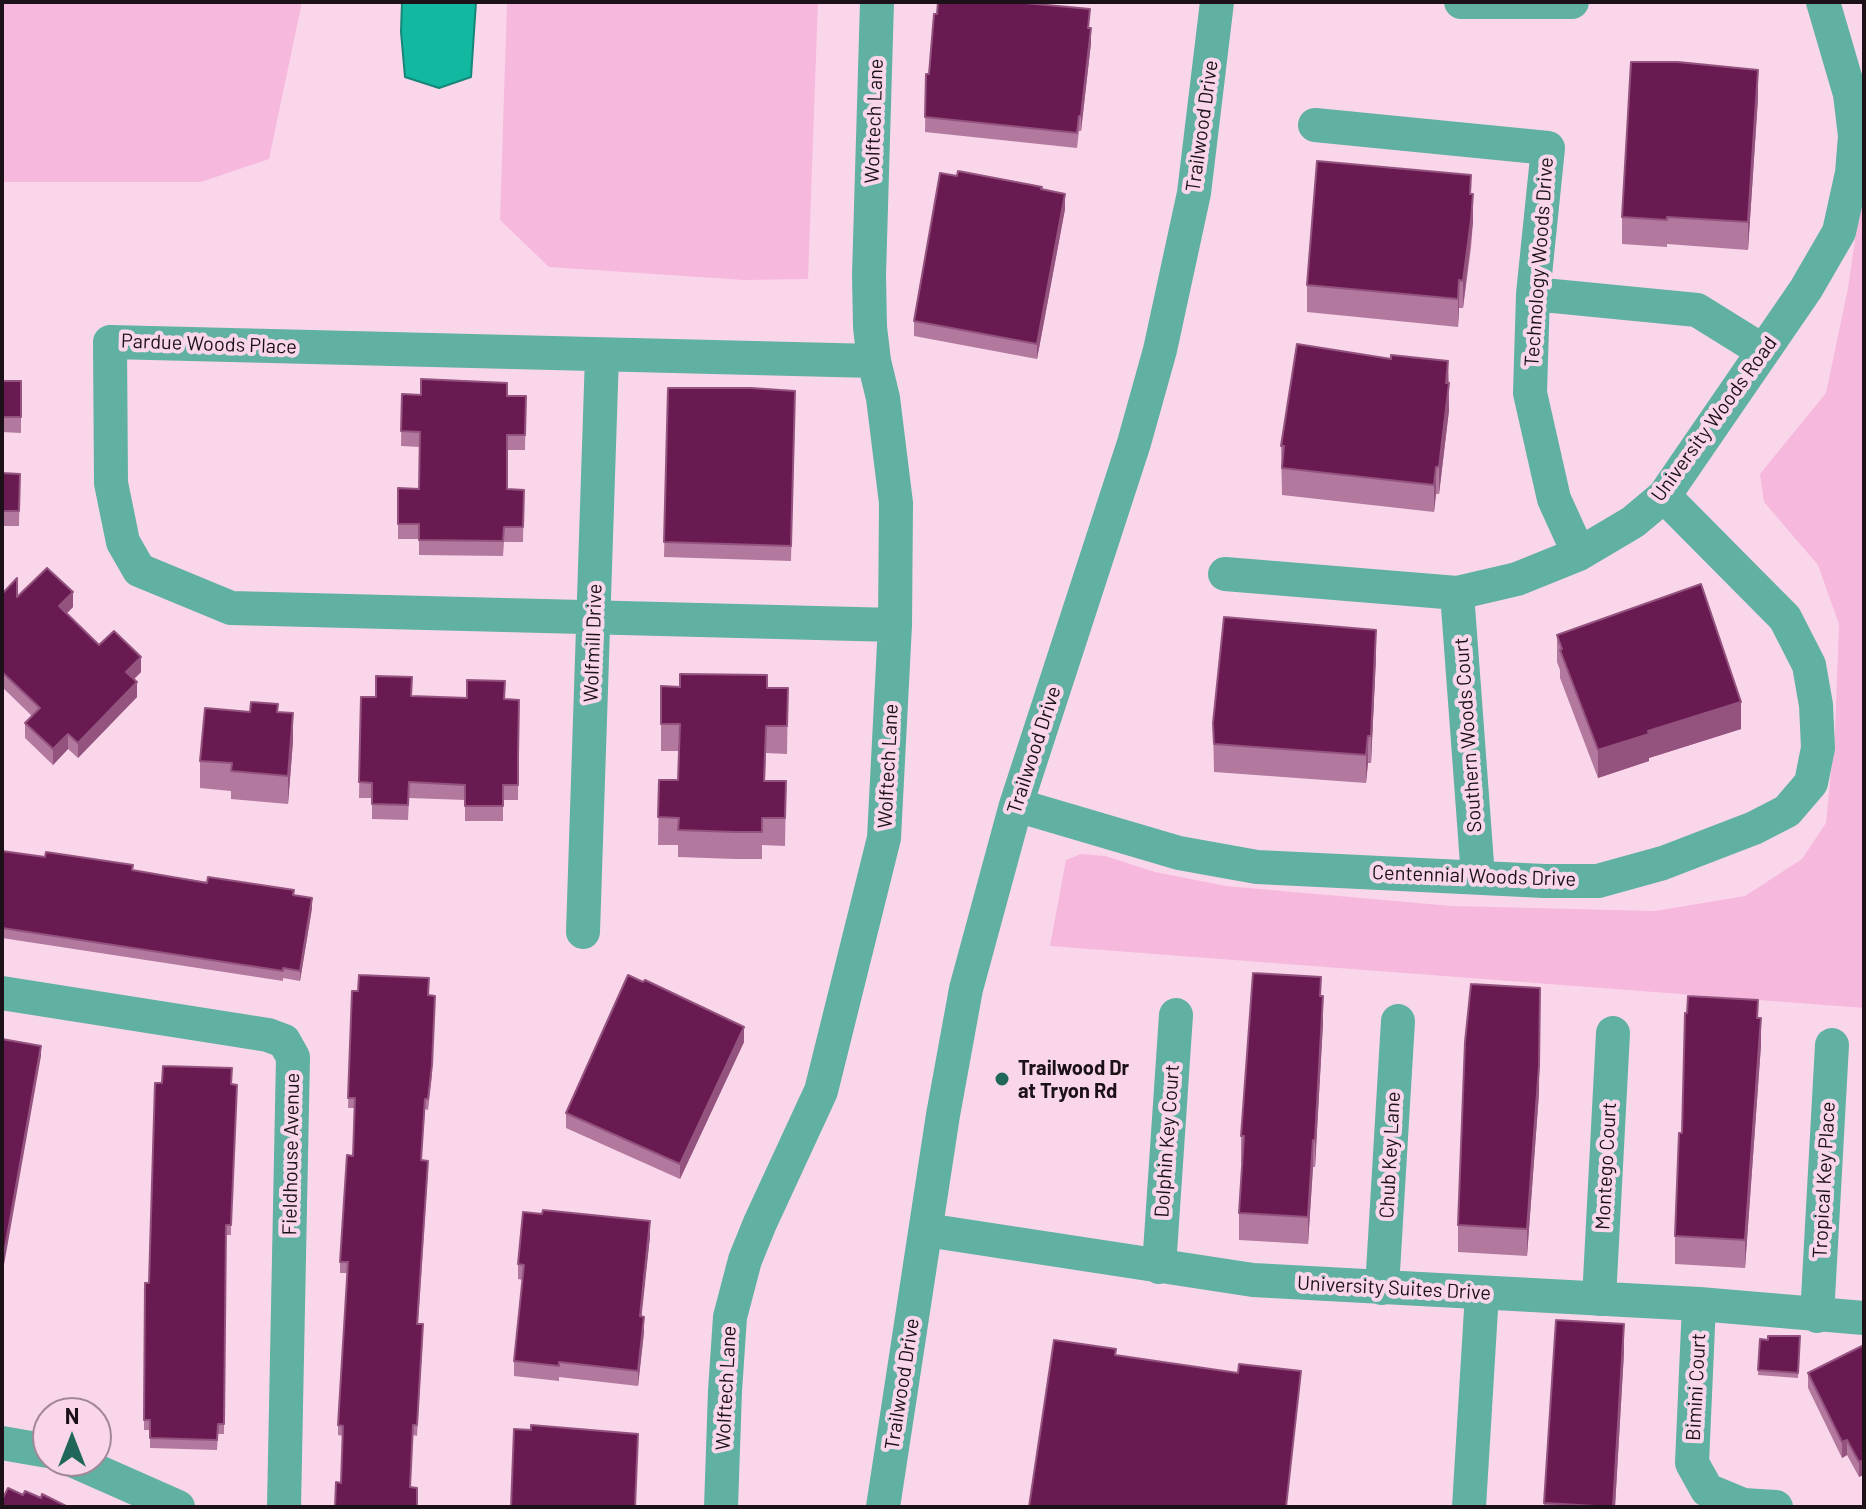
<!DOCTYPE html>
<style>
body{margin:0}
#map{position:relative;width:1866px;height:1509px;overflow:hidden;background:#fad6eb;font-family:Barlow,sans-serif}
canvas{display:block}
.frame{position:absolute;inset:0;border:4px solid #1c1118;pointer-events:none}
.north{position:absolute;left:32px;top:1397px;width:80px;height:80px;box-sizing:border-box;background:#fad6eb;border:2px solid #a18797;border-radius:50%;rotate:0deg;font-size:22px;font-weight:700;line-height:32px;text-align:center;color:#1c1118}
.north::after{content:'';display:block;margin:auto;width:28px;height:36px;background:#20675a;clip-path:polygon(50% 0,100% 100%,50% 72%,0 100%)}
</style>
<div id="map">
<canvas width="1866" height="1509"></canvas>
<div class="frame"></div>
<div class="north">N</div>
</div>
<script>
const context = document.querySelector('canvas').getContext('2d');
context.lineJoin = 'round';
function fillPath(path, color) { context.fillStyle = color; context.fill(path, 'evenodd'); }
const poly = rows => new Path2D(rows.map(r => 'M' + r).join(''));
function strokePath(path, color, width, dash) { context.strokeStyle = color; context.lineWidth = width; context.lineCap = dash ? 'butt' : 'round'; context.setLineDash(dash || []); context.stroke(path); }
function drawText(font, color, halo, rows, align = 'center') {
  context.font = font + ' Barlow,sans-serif'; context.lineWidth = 8; context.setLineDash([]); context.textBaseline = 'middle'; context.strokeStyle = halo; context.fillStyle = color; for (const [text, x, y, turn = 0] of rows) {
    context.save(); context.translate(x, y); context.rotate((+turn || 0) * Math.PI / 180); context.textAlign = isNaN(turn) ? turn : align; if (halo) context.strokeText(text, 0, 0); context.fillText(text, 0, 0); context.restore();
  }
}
fillPath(poly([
 [2,2,302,2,269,159,201,182,2,182],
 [507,2,818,2,808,279,744,280,549,267,500,220],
 [1864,179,1864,1008,1050,946,1066,860,1081,854,1105,856,1155,872,1226,886,1452,906,1655,911,1745,896,1802,859,1826,823,1835,732,1839,624,1818,565,1764,502,1760,474,1826,393,1848,288]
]), '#f6b8dd');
const water = poly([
 [402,2,476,2,471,77,439,88,405,77,401,32,402,2]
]);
fillPath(water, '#12b8a0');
strokePath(water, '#158677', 2);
strokePath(poly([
 [1461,2,1572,2],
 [1315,125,1548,148,1533,294,1530,393,1554,499,1579,554],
 [1533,294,1697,310,1763,351],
 [874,361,110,342,111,483,123,542,139,570,231,608,895,625],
 [1225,574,1457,593,1517,579,1579,554,1633,522,1664,496,1806,289,1839,232,1852,173,1855,136,1850,94,1823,2],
 [1457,593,1478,877],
 [1016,805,1179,853,1257,867,1544,881,1598,881,1663,863,1754,828,1787,811,1811,783,1818,748,1816,705,1809,665,1785,618,1664,496],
 [583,932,602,355],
 [2,993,268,1035,284,1041,293,1057,284,1507],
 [926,1230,1253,1280,1699,1304,1864,1318],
 [1159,1267,1176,1015],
 [1382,1288,1398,1021],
 [1599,1299,1613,1033],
 [1699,1304,1692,1463,1707,1490,1743,1505,1776,1507],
 [1817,1316,1832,1045],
 [2,1443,48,1451],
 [74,1461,178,1507],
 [721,1507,725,1391,730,1317,745,1260,760,1223,821,1091,884,838,895,625,896,503,883,398,874,361,870,327,869,275,877,2],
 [883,1507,943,1115,966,989,1016,805,1134,443,1160,350,1194,193,1217,2],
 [1469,1507,1482,1293]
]), '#60b1a1', 34);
fillPath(poly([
 [1090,28,1091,43,1081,131,1079,131,1077,148,925,132,926,74],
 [1758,98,1748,250,1667,244,1667,247,1622,244,1622,217],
 [957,176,1042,189,1065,209,1037,359,914,336,914,321],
 [1471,194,1473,222,1471,248,1463,308,1459,308,1458,327,1307,312,1307,285],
 [1391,359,1448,361,1449,410,1439,494,1436,494,1434,512,1282,495,1281,446],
 [2,381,21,381,21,433,2,432],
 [668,388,795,406,791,561,664,557],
 [402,394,526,396,525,450,507,450,507,489,524,490,523,542,504,542,503,556,419,555,419,539,398,539,398,488,419,489,420,447,401,446],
 [2,473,20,474,19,526,2,526],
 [2,594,73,607,67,613,99,645,141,672,134,679,137,697,78,758,68,749,53,765,25,738,25,723,32,716,2,687],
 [1557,635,1741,729,1649,758,1649,761,1598,778,1560,678,1560,670,1557,662],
 [1376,657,1371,763,1368,763,1366,783,1214,772,1213,723],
 [661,686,788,688,787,754,766,753,765,781,786,781,785,846,762,845,762,859,735,859,678,857,678,845,658,845,659,780,678,780,679,751,661,751],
 [412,696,519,700,518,800,503,800,503,821,465,821,465,800,409,798,408,820,372,819,372,798,359,798,361,697],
 [250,712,278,712,293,741,288,804,231,799,231,791,200,788,200,761],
 [2,851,294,895,312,908,300,981,283,978,283,981,2,938],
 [352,991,428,995,432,1076,428,1110,425,1109,421,1160,428,1171,418,1324,423,1334,417,1436,413,1435,341,1483,343,1436,338,1435,338,1425,347,1273,340,1273,340,1262,353,1156,354,1108,348,1108],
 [1321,996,1323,1023,1315,1167,1313,1167,1308,1244,1239,1240,1239,1213,1242,1163,1241,1163,1241,1136],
 [1758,1018,1761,1045,1745,1268,1675,1264,1675,1236],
 [744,1042,680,1179,566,1128,566,1113],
 [232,1084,231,1235,226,1235,224,1434,218,1434,217,1450,150,1448,150,1430,144,1430,145,1283,149,1283],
 [1539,1093,1527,1256,1458,1252,1458,1225],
 [650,1236,641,1316,644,1332,638,1386,559,1377,559,1381,514,1376,514,1361,523,1280,518,1279,518,1264],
 [1556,1320,1624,1352,1615,1507,1544,1507],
 [1800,1336,1798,1378,1758,1375,1760,1339,1768,1340],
 [1864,1345,1859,1477,1847,1455,1842,1458,1808,1388,1808,1373]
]), '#b2789e');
fillPath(poly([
 [1091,28,1091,43,1081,131,1081,116],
 [1758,70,1758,98,1748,250,1748,222],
 [1065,194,1065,209,1037,359,1037,344],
 [1473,194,1473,222,1463,308,1463,281],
 [1459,280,1459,308,1458,327,1458,299],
 [1448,361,1449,410,1439,494,1439,467],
 [1436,467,1436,494,1434,512,1434,485],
 [73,592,73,607,59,621,59,606],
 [1376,630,1376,657,1371,763,1371,736],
 [141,657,141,672,126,687,126,672],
 [137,682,137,697,78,758,78,743],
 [1741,702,1741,729,1649,758,1649,761,1598,778,1598,750,1648,731],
 [293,713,293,741,288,804,288,776],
 [68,734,68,749,53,765,53,749],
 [1368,736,1368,763,1366,783,1366,755],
 [312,898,312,908,300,981,300,971],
 [1540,988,1539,1093,1527,1256,1527,1229],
 [1323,996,1323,1023,1315,1167,1315,1140],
 [1761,1018,1761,1045,1745,1268,1745,1240],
 [744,1027,744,1042,680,1179,680,1164],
 [41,1046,41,1056,2,1276,2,1265],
 [1313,1140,1313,1167,1308,1244,1308,1217],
 [650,1221,650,1236,640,1331,640,1316],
 [644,1317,644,1332,638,1386,638,1371],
 [1624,1324,1624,1352,1615,1507,1613,1507],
 [1847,1440,1847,1455,1842,1458,1842,1442],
 [1864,1460,1864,1475,1859,1477,1859,1462]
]), '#94537f');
const building = poly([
 [938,2,1015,2,1090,9,1088,28,1091,28,1081,116,1079,116,1077,133,925,117,926,74,929,74,934,14,937,14,938,2],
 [1631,62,1678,62,1758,70,1748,222,1667,217,1667,220,1622,217,1631,62],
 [1317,161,1471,175,1470,194,1473,194,1471,220,1463,281,1459,280,1458,299,1307,285,1317,161],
 [958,171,1042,187,1041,189,1065,194,1037,344,914,321,940,173,957,176,958,171],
 [1297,344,1391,359,1391,355,1448,361,1446,383,1449,383,1439,467,1436,467,1434,485,1282,468,1284,446,1281,446,1297,344],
 [421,379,507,383,507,396,526,396,525,435,507,435,507,489,524,490,523,527,504,527,503,541,419,540,419,524,398,524,398,488,419,489,420,432,401,431,402,394,421,395,421,379],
 [2,381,21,381,21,417,2,417,2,381],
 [668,388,751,388,795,391,791,546,664,542,668,388],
 [2,473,20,474,19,511,2,511,2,473],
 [47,568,73,592,59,606,99,645,114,631,141,657,126,672,137,682,78,743,68,734,53,749,25,723,40,708,2,672,2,594,17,578,17,597,47,568],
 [1701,584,1741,702,1648,731,1649,734,1598,750,1560,650,1562,649,1557,635,1701,584],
 [1224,617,1376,630,1371,736,1368,736,1366,755,1214,744,1213,723,1224,617],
 [680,674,767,675,767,688,788,688,787,726,766,726,764,781,786,781,785,818,762,818,762,832,735,832,678,830,679,818,658,817,659,780,678,780,680,724,661,724,661,686,680,687,680,674],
 [376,676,412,677,411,696,467,698,467,680,505,681,504,699,519,700,518,756,518,785,503,785,503,806,465,806,465,785,409,782,408,805,372,804,372,783,359,782,361,697,376,697,376,676],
 [251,702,278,704,277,712,293,713,288,776,231,771,232,763,200,761,205,708,250,712,251,702],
 [2,851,45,857,46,852,133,865,132,870,207,883,208,877,294,890,293,895,312,898,300,971,283,968,283,971,2,928,2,851],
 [1253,973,1321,977,1320,996,1323,996,1315,1140,1313,1140,1308,1217,1239,1213,1244,1136,1241,1136,1253,973],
 [359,975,429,978,428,995,435,996,432,1065,428,1099,425,1099,421,1160,428,1161,417,1324,423,1324,417,1425,413,1425,410,1487,417,1488,417,1507,335,1507,336,1482,341,1483,343,1426,338,1425,348,1262,340,1262,347,1155,353,1156,355,1098,348,1098,352,991,358,991,359,975],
 [628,975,643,982,645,980,744,1027,680,1164,566,1113,628,975],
 [1471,984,1540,988,1539,1066,1527,1229,1458,1225,1465,1042,1471,984],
 [1688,996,1758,1000,1757,1018,1761,1018,1745,1240,1675,1236,1679,1133,1682,1133,1685,1013,1687,1013,1688,996],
 [2,1039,41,1046,2,1265,2,1039],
 [163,1066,232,1068,231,1084,237,1085,231,1225,226,1225,224,1424,218,1424,217,1440,150,1438,150,1420,144,1420,145,1283,149,1283,155,1083,162,1083,163,1066],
 [543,1210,650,1221,640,1316,644,1317,638,1371,559,1362,559,1366,514,1361,524,1265,518,1264,523,1212,542,1214,543,1210],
 [1556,1320,1624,1324,1613,1507,1544,1503,1556,1320],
 [1768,1336,1800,1336,1798,1373,1758,1370,1760,1339,1768,1340,1768,1336],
 [1054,1340,1116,1349,1115,1355,1238,1373,1239,1364,1301,1371,1286,1507,1029,1507,1054,1340],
 [1864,1345,1864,1460,1859,1462,1847,1440,1842,1442,1808,1373,1864,1345],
 [531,1425,638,1434,635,1507,511,1507,514,1429,531,1430,531,1425],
 [8,1488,23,1495,25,1491,41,1498,42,1494,68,1507,2,1507,2,1500,8,1488]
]);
fillPath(building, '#691b51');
strokePath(building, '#94537f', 2);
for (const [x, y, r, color] of [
 [1002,1079,8,"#20675a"]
]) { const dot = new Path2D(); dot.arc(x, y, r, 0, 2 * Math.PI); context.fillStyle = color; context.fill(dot); strokePath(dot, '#fad6eb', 3); }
drawText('20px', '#1c1118', '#fad6eb', [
 ["Wolftech Lane",874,121,-88],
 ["Trailwood Drive",1202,126,-82],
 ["Technology Woods Drive",1539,262,-86],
 ["Pardue Woods Place",209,344,2],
 ["University Woods Road",1714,419,-54],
 ["Wolfmill Drive",593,643,-88],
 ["Southern Woods Court",1468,735,-94],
 ["Trailwood Drive",1034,750,-72],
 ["Wolftech Lane",888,766,-87],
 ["Centennial Woods Drive",1474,876,2],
 ["Dolphin Key Court",1167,1141,-86],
 ["Fieldhouse Avenue",291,1154,-89],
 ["Chub Key Lane",1390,1155,-87],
 ["Montego Court",1606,1166,-87],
 ["Tropical Key Place",1824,1180,-87],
 ["University Suites Drive",1394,1288,3],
 ["Trailwood Drive",902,1384,-81],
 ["Bimini Court",1696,1387,-87],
 ["Wolftech Lane",726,1388,-87]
]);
drawText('bold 20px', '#1c1118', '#fad6eb', [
 ["Trailwood Dr",1018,1068],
 ["at Tryon Rd",1018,1091]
], 'left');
</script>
